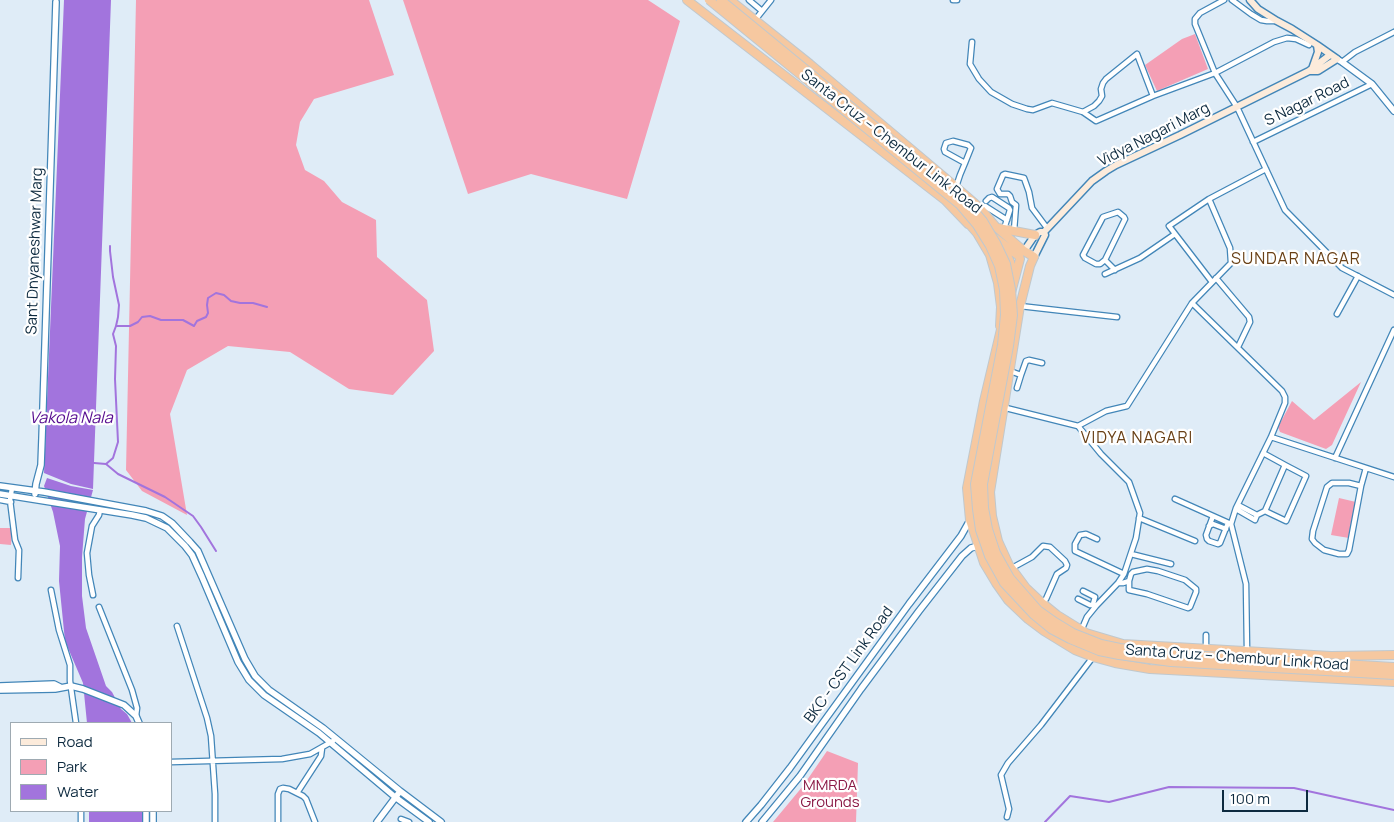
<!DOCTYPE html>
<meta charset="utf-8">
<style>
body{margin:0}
#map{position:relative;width:1394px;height:822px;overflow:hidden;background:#dfecf7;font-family:Manrope,sans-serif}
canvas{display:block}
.legend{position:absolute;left:10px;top:722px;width:162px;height:90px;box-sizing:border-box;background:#fff;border:1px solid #9eaab2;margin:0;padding:6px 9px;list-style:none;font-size:15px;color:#0d2a3f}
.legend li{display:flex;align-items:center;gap:10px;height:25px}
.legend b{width:25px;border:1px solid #9eaab2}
.scale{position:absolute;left:1222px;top:790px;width:86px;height:22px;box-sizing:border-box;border:2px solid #0d2a3f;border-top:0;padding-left:6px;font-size:15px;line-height:18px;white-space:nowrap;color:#0d2a3f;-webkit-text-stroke:4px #fff;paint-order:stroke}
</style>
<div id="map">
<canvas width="1394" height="822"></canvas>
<ul class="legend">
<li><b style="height:6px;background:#fcebdb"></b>Road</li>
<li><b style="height:14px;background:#f49fb5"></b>Park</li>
<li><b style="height:14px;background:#a274dd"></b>Water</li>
</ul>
<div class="scale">100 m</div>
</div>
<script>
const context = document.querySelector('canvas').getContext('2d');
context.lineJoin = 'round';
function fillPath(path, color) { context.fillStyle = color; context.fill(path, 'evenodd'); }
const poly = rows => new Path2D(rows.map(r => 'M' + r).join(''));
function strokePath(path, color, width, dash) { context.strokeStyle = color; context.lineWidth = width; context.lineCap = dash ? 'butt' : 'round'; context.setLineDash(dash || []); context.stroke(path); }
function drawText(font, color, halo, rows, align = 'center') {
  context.font = font + ' Manrope,sans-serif'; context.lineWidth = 4.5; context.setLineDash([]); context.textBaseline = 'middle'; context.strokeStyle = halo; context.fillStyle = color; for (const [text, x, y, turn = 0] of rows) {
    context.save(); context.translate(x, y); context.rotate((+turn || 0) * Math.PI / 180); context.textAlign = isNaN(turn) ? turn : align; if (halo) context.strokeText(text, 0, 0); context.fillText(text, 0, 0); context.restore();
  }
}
fillPath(poly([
 [136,0,369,0,394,75,314,99,300,122,296,145,305,170,324,181,342,202,376,220,377,257,427,300,434,351,393,395,349,389,290,352,228,346,187,370,170,414,187,515,142,491,126,470],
 [403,0,648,0,680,21,627,199,531,174,468,194],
 [1195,34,1208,69,1157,91,1145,65,1182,39],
 [1361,382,1332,445,1326,449,1280,432,1278,427,1292,401,1314,420],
 [1339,498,1356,502,1349,538,1331,535],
 [0,528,12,528,11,545,0,544],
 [827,751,858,763,856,822,773,822,803,786]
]), '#f49fb5');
fillPath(poly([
 [64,0,111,0,93,489,71,484,44,473],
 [47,478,71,486,93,490,85,519,82,557,82,596,86,628,106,686,112,692,121,709,127,714,132,723,87,723,83,683,65,641,59,581,60,546,53,512,44,486],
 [89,811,143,811,143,822,89,822]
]), '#a274dd');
strokePath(poly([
 [110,246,110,251,113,277,119,305,118,317,116,326],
 [94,463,106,464,113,458,118,442,115,379,116,346,113,334,116,326,130,326,138,322,142,317,150,316,161,320,183,320,194,326,197,321,206,317,208,313,207,305,208,298,216,293,224,295,231,301,240,303,253,303,267,307],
 [106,464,118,474,165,497,193,516,201,527,216,551],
 [1045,822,1070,796,1109,802,1169,787,1294,788,1394,810]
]), '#a274dd', 2);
const minor = poly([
 [749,0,762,11],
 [953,0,957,0],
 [1224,0,1200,13,1195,19,1195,24,1215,73,1237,107,1285,210,1342,268,1394,295],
 [1232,0,1251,14,1261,20,1267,21,1277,21],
 [755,20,771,0],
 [972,42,970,64,979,79,991,92,1012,104,1027,109,1033,110,1052,103,1083,112,1096,121,1153,96,1215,73,1274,42,1287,38,1296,39,1309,45,1311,41],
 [1342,62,1355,52,1394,32],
 [1083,112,1094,106,1099,101,1102,96,1101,89,1103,83,1106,79,1137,54,1153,96],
 [1253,142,1372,84],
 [956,187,960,175,965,163,971,148,968,145,953,141,946,143,944,149,945,152,965,163],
 [1209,199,1230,248,1231,263,1192,303,1282,391,1285,397,1285,403,1271,437,1236,508,1231,524,1246,584,1247,651],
 [986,201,989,198,992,197,1009,208,1010,210,1004,229],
 [985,206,1007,220],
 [1014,231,1016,205,1012,202,1010,196,1008,194,1000,194,997,189,1003,175,1005,174,1024,178,1029,192,1032,208,1047,228],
 [1105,260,1125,219,1124,217,1118,212,1103,217,1083,255,1085,258,1096,264,1100,264,1105,260,1115,270],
 [1105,274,1140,258,1175,234],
 [1216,278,1249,317,1250,322,1238,347],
 [1212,282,1169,226,1209,199,1266,169],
 [1020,306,1117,317],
 [1337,314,1358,276],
 [1010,371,1021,375,1026,361,1029,360,1042,363],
 [1017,388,1021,375],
 [1002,407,1078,426,1106,411,1127,406,1192,303],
 [1078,426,1101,454,1129,482,1140,513,1136,538,1124,574,1118,583,1096,606,1087,617,1081,631],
 [1271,437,1394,477],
 [1263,453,1285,465],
 [1335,458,1394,330],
 [1361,486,1349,483,1332,483,1327,487,1313,531,1312,539,1315,543,1324,550,1339,554,1347,554,1349,550,1361,486,1366,468],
 [12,488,10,500,15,540,19,550,18,578],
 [1175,499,1231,524],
 [0,500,11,502],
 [1238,505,1257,515],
 [1236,509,1255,520,1257,515,1265,511,1286,521,1306,476,1285,465,1265,511],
 [1213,516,1206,535,1207,539,1209,541,1218,544,1220,543,1228,523],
 [1139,518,1195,541],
 [1209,526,1213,524,1226,529],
 [1097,539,1086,534,1080,535,1075,544,1075,551,1124,574],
 [1131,554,1171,564],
 [1012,568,1032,557,1043,546,1050,547,1065,561,1067,565,1066,568,1057,574,1046,599,1042,603],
 [1118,583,1123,583,1129,581,1131,574,1133,572,1147,569,1158,571,1185,580,1196,589,1196,592,1190,607,1188,608,1147,594,1129,590,1129,581],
 [51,590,59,630,70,665,70,681,76,723],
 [1083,591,1095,597,1093,604],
 [93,595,89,575,87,553,92,526,99,515,100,510],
 [1078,599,1090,605,1095,605],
 [99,607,132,690,137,708,136,716],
 [177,626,207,718,211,736,215,794,215,822],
 [1206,649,1206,635],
 [171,762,282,759,310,754,333,741],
 [297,793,321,756,322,748],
 [81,811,81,822],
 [1007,817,1009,809,1001,775,1008,763,1041,725,1093,657],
 [401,819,409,822],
 [278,822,278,794,280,789,283,788,289,789,303,796,306,799,315,822]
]);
const tertiary = poly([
 [1337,59,1342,62,1372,84,1394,111],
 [0,486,44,492,146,511,162,516,172,523,190,542,198,551,208,574,245,659,255,676,269,690,323,728,400,791,441,822],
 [0,494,132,515,146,518,167,528,185,546,192,555,202,577,238,662,249,680,264,695,319,733,395,797,429,822],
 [35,494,36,484,41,465,42,438,56,2],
 [0,686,54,684,60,687],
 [0,690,55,689,71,686,83,689,124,705,136,716,139,723],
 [146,811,146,822],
 [153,811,153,822],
 [377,822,398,794],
 [746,822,761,805,790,768,909,604,961,536,970,520],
 [762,822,800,776,861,689,919,611,962,556,971,548,978,546]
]);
const secondary = poly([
 [1250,0,1258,9,1277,21,1292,29,1317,45,1337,59,1318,71,1310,71],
 [1312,69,1318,52,1317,45],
 [1024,251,1035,235,1040,232,1044,232,1092,181,1106,171,1116,165,1180,135,1309,71,1330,55],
 [1034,257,1045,235,1044,232]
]);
const trunk = poly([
 [687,0,945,200,968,224,981,229],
 [730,0,810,64,956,187,979,207,996,227,1024,251,1034,257,1030,266,1020,306,990,492,992,516,998,541,1009,565,1026,588,1041,602,1057,615,1086,633,1123,644,1331,656,1394,655],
 [970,225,977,233,990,255,998,283,1001,307,1000,326],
 [998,228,1035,235],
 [991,235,1019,256,1020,259,1011,293],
 [1000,245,1004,248,1010,262,1013,275,1013,280],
 [1003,321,984,401,967,488,970,520,984,563,996,583,1008,600,1028,619,1044,631,1075,650,1093,657,1115,663,1150,669,1394,682]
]);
strokePath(minor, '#4286b8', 7);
strokePath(tertiary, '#4286b8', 8);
strokePath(secondary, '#4286b8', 9);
strokePath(trunk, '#c0c8cd', 10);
strokePath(minor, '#fff', 4.5);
strokePath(tertiary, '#fff', 5.5);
strokePath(secondary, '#fcebdb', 6);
strokePath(trunk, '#f6c8a0', 8);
const trunkBridge = poly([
 [709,0,960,205,977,225,990,246,999,266,1004,290,1005,315,1002,345,975,484,977,509,980,530,989,556,1004,583,1034,615,1051,629,1070,639,1099,651,1119,655,1171,662,1394,675],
 [721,0,965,200,983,221,996,243,1006,264,1011,289,1013,315,1009,346,983,484,984,508,988,529,996,553,1010,578,1038,610,1055,622,1073,633,1101,644,1120,648,1171,654,1394,667]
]);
strokePath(trunkBridge, '#c0c8cd', 10, []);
strokePath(trunkBridge, '#f6c8a0', 8);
drawText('15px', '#0d2a3f', '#fff', [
 ["S Nagar Road",1307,102,-26],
 ["Vidya Nagari Marg",1154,135,-27],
 ["Santa Cruz – Chembur Link Road",891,142,38],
 ["Sant Dnyaneshwar Marg",35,251,-88],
 ["Santa Cruz – Chembur Link Road",1237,658,4],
 ["BKC - CST Link Road",849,665,-54]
]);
drawText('15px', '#8a1a46', '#fff', [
 ["MMRDA",830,786],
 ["Grounds",830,803]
]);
context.letterSpacing = '1px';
drawText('16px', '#694016', '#fff', [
 ["SUNDAR NAGAR",1296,260],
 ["VIDYA NAGARI",1137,439]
]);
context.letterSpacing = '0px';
drawText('italic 16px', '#560c8f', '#fff', [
 ["Vakola Nala",71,419]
]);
</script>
